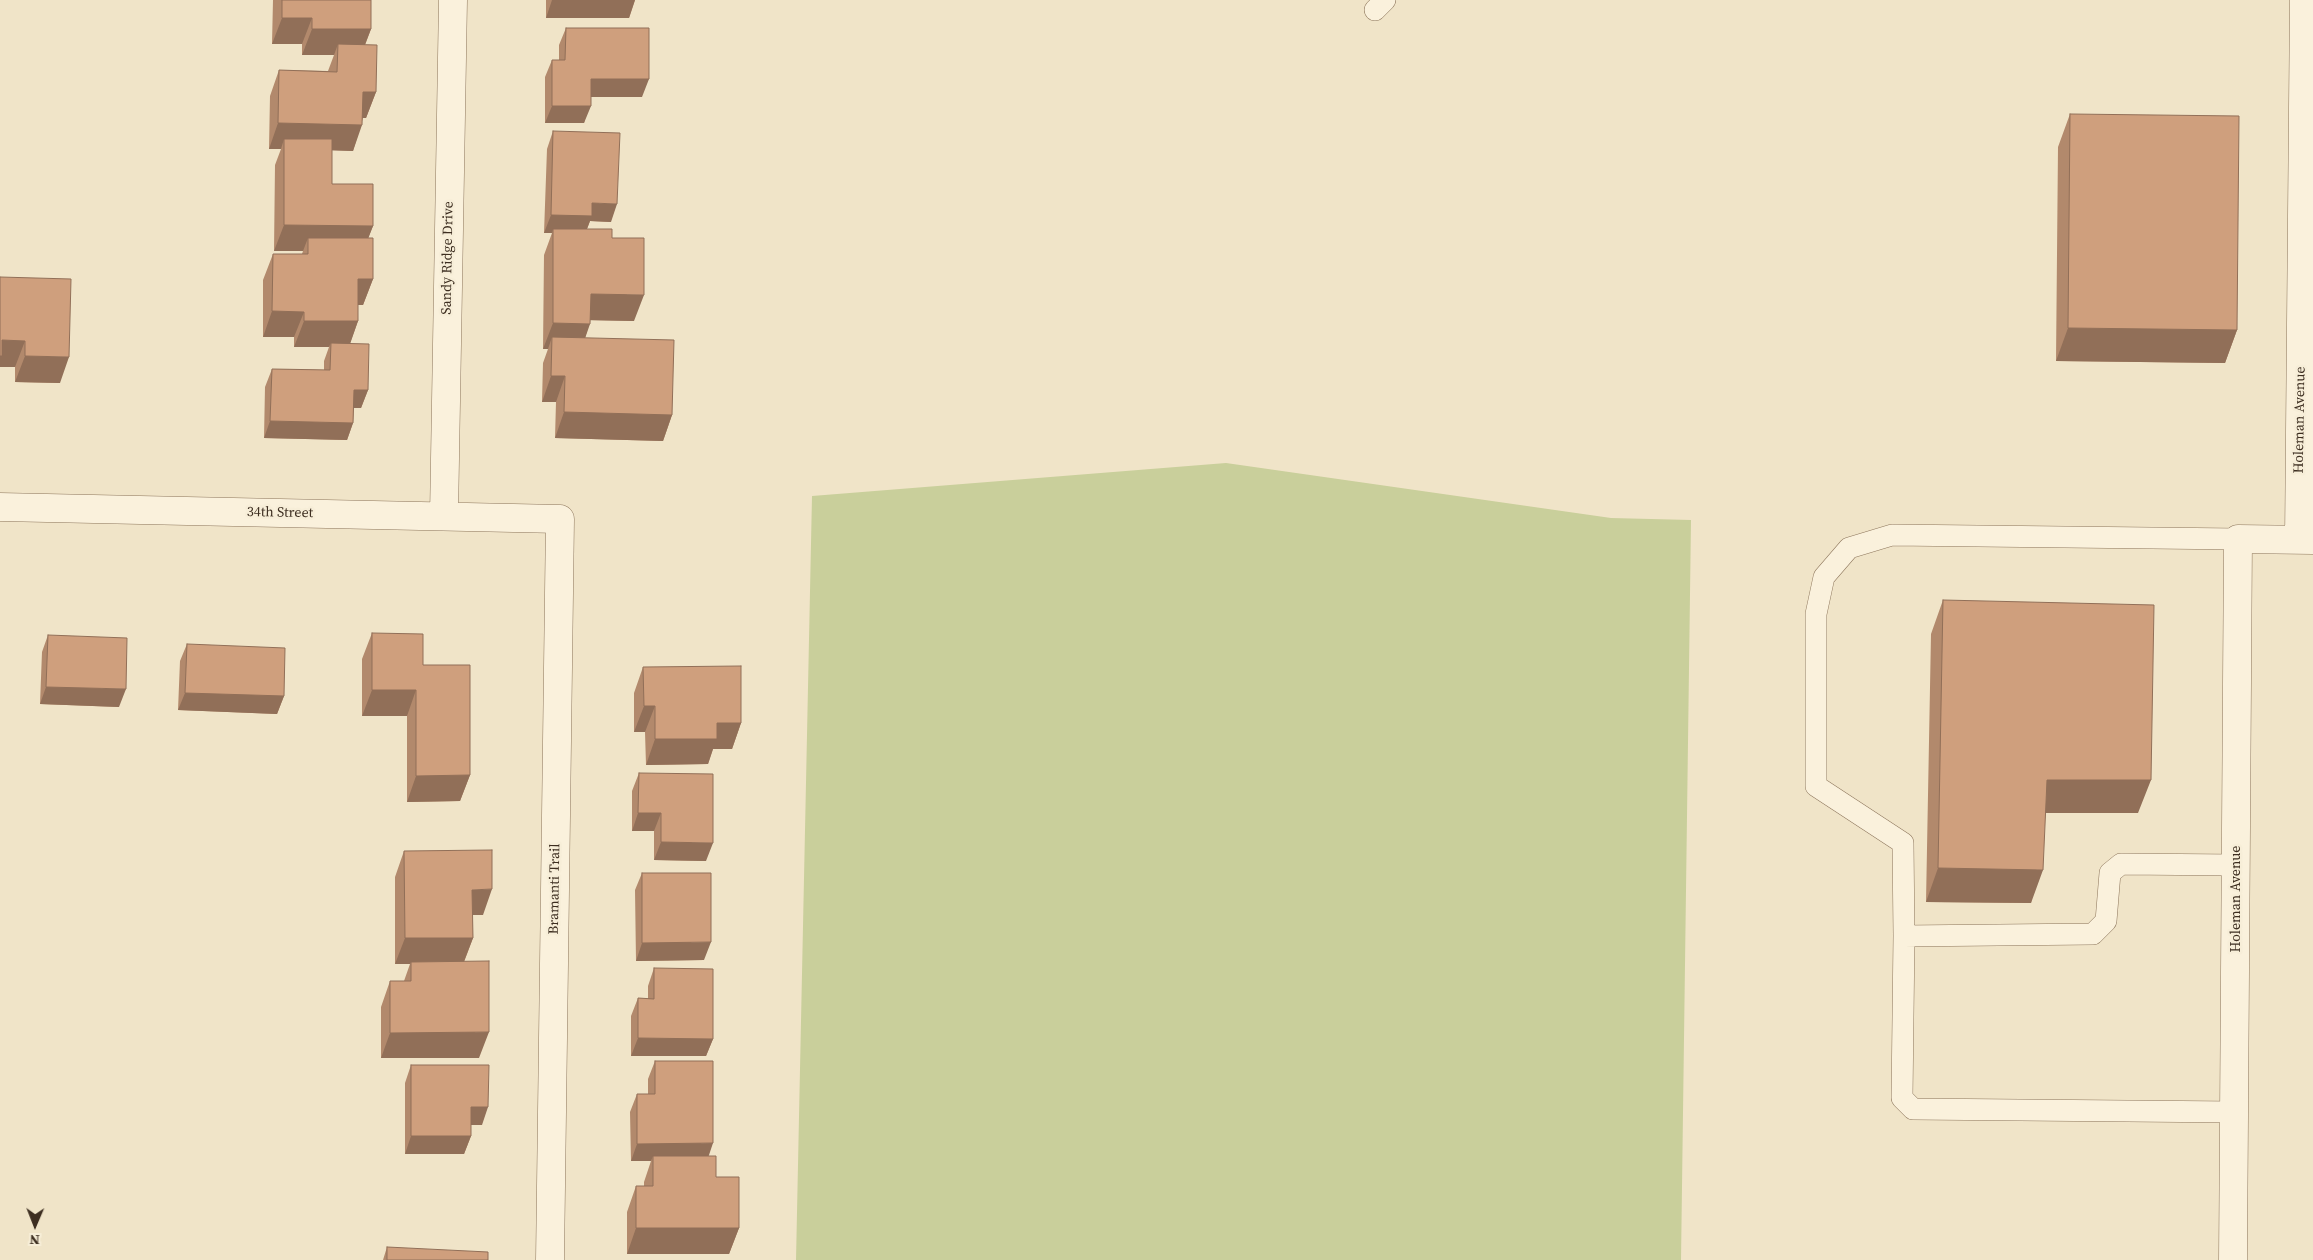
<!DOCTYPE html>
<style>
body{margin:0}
#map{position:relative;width:2313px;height:1260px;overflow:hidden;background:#f0e4c8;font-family:"Source Serif 4",serif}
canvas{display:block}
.north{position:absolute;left:10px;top:1200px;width:50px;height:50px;-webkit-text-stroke:4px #f7eed8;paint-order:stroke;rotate:181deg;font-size:14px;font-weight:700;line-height:20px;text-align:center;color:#3d2e20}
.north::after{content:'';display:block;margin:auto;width:18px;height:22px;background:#3d2e20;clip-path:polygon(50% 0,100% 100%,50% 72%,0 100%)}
</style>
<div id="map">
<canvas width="2313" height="1260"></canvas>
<div class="north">N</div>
</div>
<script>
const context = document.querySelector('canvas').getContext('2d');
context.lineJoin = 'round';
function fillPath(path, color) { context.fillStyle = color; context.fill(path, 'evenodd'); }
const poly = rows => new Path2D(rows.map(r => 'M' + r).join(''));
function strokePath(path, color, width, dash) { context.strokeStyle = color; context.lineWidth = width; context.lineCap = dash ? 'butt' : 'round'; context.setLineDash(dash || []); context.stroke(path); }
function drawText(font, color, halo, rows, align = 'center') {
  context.font = font + ' "Source Serif 4",serif'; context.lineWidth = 5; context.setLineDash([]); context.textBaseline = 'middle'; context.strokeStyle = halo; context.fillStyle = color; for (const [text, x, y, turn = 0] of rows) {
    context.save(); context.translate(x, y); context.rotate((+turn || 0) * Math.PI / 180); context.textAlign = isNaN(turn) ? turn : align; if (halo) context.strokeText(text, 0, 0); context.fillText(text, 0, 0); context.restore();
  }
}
fillPath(poly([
 [1226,463,1611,518,1691,520,1681,1260,796,1260,812,496]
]), '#c9cf9b');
const lane = poly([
 [1375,10,1385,0],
 [2236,865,2121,864,2110,873,2106,921,2093,934,1904,936,1903,843,1816,786,1816,614,1824,577,1849,548,1892,535,2238,539],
 [1904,936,1902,1098,1913,1109,2234,1112]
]);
const street = poly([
 [0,507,560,519,550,1260],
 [444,516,453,0],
 [2299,540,2304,0],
 [2233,1260,2238,539,2313,540]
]);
strokePath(lane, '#8d765c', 22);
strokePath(street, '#8d765c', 29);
strokePath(lane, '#faf1dc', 21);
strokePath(street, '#faf1dc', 28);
fillPath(poly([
 [273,0,371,0,371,29,365,45,376,92,366,118,363,118,353,151,332,150,332,184,373,226,368,238,373,279,363,305,358,305,358,321,350,343,368,390,361,408,354,408,353,423,347,440,264,438,265,387,272,369,324,370,324,361,329,347,294,347,294,337,263,337,263,280,273,254,302,254,303,251,274,251,275,165,281,149,269,149,270,96,279,70,328,71,334,55,302,55,302,44,272,44],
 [546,0,635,0,629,18,546,18],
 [566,28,642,97,591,97,584,123,545,123,545,77,552,60,559,60,559,45],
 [2070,114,2237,330,2225,363,2056,361,2058,147],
 [553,131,611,222,590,221,587,229,612,238,634,321,590,320,585,338,672,415,663,441,555,438,556,402,542,402,543,363,548,349,543,349,544,255,552,233,544,233,547,149],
 [0,277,60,383,15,382,15,367,0,367],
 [1943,600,2138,813,2046,813,2031,903,1926,902,1931,634],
 [372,633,423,665,470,775,460,801,407,802,407,716,362,716,362,659],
 [48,635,119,707,40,704,42,652],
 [187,644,284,696,277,714,178,710,180,661],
 [643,667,741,723,732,749,713,749,708,764,646,765,645,732,634,732,634,693],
 [639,773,706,861,654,860,654,831,632,831,632,791],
 [404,851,483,915,472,915,473,938,464,962,479,1058,381,1058,381,1007,390,981,404,981,410,964,395,964,395,877],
 [642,873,704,960,636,961,635,890],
 [654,968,713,1039,706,1056,631,1056,631,1016,638,998,648,999,648,986],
 [655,1061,708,1156,716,1177,739,1228,729,1254,627,1254,627,1212,636,1186,644,1186,644,1182,651,1161,631,1161,630,1112,637,1094,648,1094,648,1079],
 [411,1065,482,1125,471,1125,471,1136,464,1154,405,1154,405,1083],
 [387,1247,488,1260,383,1260]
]), '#b2896c');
fillPath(poly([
 [552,0,635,0,629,18,546,18],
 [282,18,312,18,302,44,272,44],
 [312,29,371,29,361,55,338,44,334,55,302,55],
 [591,79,649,79,642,97,584,97],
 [363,92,376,92,366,118,354,118],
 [552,106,591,106,584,123,545,123],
 [278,123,362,125,353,151,284,149,284,139,281,149,269,149],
 [592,203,617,204,611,222,590,221,585,234,553,229,552,233,544,233,551,215],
 [284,225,373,226,363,252,308,238,303,251,274,251],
 [358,279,373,279,363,305,349,305],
 [591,294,644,295,634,321,581,320],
 [272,311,304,312,294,337,263,337],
 [304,321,358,321,349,347,331,343,329,347,294,347],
 [553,323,590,324,581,350,552,337,548,349,543,349],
 [2068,328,2237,330,2225,363,2056,361],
 [2,340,25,341,15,367,0,367,0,346],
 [25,356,69,357,60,383,15,382],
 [551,376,565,376,556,402,542,402],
 [354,390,368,390,361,408,348,408],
 [564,412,672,415,663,441,555,438],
 [270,421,353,423,347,440,264,438],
 [46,687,126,689,119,707,40,704],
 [372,690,416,690,407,716,362,716],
 [185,693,284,696,277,714,178,710],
 [644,706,655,706,645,732,634,732],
 [717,723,741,723,732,749,713,749,708,764,646,765,655,739],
 [470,775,460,801,407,802,416,776],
 [2047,780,2151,780,2138,813,2035,813],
 [638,813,661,813,654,831,632,831],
 [661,842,713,843,706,861,654,860],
 [1938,868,2043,870,2031,903,1926,902],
 [492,889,483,915,463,915,472,890],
 [405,938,473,938,463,964,411,962,410,964,395,964],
 [711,942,704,960,636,961,642,943],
 [489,1032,479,1058,381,1058,390,1033],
 [638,1038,713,1039,706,1056,631,1056],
 [471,1107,488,1107,482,1125,464,1125],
 [411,1136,471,1136,464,1154,405,1154],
 [713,1143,707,1161,653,1156,651,1161,631,1161,637,1144],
 [636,1228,739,1228,729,1254,627,1254]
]), '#916f58');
const building = poly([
 [282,0,371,0,371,29,312,29,312,18,282,18,282,0],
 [566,28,649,28,649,79,591,79,591,106,552,106,552,60,565,60,566,28],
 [338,44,377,45,376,92,363,92,362,125,278,123,279,70,337,72,338,44],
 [2070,114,2239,116,2237,330,2068,328,2070,114],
 [553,131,620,133,617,204,592,203,592,216,551,215,553,131],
 [284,139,332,139,332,184,373,184,373,226,284,225,284,139],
 [553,229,612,229,612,238,644,238,644,295,591,294,590,324,553,323,553,229],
 [308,238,373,238,373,279,358,279,358,321,304,321,304,312,272,311,273,254,308,254,308,238],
 [0,277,71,279,69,357,25,356,25,341,2,340,2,356,0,356,0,277],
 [552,337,674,340,672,415,564,412,565,376,551,376,552,337],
 [331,343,369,344,368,390,354,390,353,423,270,421,272,369,330,370,331,343],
 [1943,600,2154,605,2151,780,2047,780,2043,870,1938,868,1943,600],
 [372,633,423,634,423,665,470,665,470,775,416,776,416,690,372,690,372,633],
 [48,635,127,638,126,689,46,687,48,635],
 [187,644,285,648,284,696,185,693,187,644],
 [741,666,741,723,717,723,717,739,655,739,655,706,644,706,643,667,741,666],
 [639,773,713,774,713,843,661,842,661,813,638,813,639,773],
 [492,850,492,889,472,890,473,938,405,938,404,851,492,850],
 [642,873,711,873,711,942,642,943,642,873],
 [489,961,489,1032,390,1033,390,981,411,981,411,962,489,961],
 [654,968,713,969,713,1039,638,1038,638,998,654,999,654,968],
 [655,1061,713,1061,713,1143,637,1144,637,1094,655,1094,655,1061],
 [411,1065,489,1065,488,1107,471,1107,471,1136,411,1136,411,1065],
 [653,1156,716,1156,716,1177,739,1177,739,1228,636,1228,636,1186,653,1186,653,1156],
 [387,1247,488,1252,488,1260,387,1260,387,1247]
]);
fillPath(building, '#cf9f7d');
strokePath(building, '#916f58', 1);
drawText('14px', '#3d2e20', '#f7eed8', [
 ["Sandy Ridge Drive",448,258,-89],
 ["Holeman Avenue",2300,420,-89],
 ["34th Street",280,513,1],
 ["Bramanti Trail",555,889,-89],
 ["Holeman Avenue",2236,899,-90]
]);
</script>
